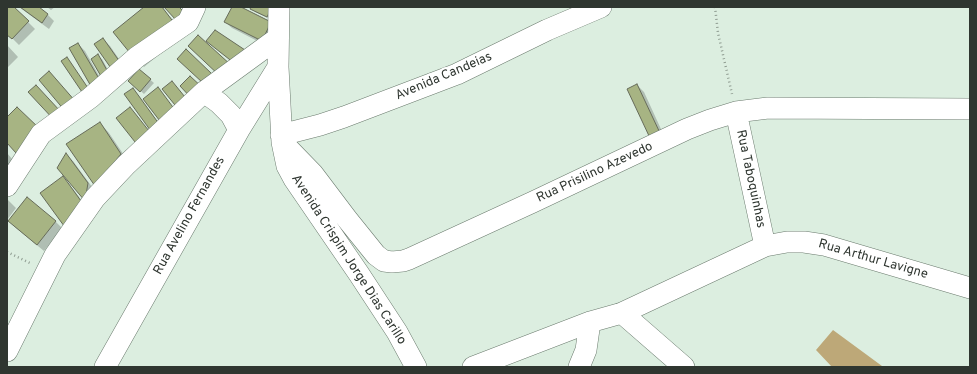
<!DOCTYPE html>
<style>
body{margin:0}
#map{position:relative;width:977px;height:374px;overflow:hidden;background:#dceee0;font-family:Overpass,sans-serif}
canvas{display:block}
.frame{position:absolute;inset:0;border:8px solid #2f3630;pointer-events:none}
</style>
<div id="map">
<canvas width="977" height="374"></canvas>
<div class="frame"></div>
</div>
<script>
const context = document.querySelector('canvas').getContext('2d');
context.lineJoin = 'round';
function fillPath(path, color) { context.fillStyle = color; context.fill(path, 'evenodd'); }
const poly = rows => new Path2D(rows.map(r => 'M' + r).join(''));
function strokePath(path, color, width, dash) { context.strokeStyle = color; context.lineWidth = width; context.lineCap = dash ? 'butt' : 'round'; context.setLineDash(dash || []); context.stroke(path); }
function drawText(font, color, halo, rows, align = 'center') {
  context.font = font + ' Overpass,sans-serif'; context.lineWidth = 4; context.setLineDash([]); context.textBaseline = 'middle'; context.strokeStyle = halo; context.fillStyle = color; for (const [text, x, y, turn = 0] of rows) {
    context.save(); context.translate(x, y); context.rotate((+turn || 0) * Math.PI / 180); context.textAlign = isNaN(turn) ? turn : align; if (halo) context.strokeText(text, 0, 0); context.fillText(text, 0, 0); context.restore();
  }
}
fillPath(poly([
 [833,330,882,366,887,367,832,367,816,350]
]), '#bda878');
fillPath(poly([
 [7,7,13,7,35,29,19,45,7,33],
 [19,7,37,7,48,15,54,21,49,29],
 [47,7,55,7,51,10],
 [145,7,162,7,184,34,144,67,134,57],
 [233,7,239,7,271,23,269,47,232,28,225,22],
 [252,7,265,7,270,9,270,19,255,12,252,8],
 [103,39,110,46,128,72,114,70],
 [78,44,85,51,107,90,70,49],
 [7,45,18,57,7,68],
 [98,56,102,59,112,77,106,81],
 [139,70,154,83,144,94,133,84],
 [637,85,644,92,666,140,657,144],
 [132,89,139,96,168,136,161,141],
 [100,123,109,133,130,164,105,195],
 [7,153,18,166,7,175],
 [66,155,73,161,95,191,92,206],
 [63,178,70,185,88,209,67,229],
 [7,199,16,208,7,220],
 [9,221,55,221,62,228,44,251,16,228]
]), '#0003');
const building = poly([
 [7,7,14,7,29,21,12,39,7,35,7,7],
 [20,7,39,7,48,14,42,23,20,7],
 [144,7,162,7,175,24,134,58,113,32,144,7],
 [164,7,179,7,184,12,176,20,164,7],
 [232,7,241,7,271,22,262,41,224,22,232,7],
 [251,7,267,7,271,9,267,17,250,9,251,7],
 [215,30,245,50,234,63,206,41,215,30],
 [198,35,232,66,221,77,188,46,198,35],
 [103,38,122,65,113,71,94,44,103,38],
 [78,43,101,82,92,88,69,48,78,43],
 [186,49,212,74,203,83,177,59,186,49],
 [98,54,109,74,102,78,91,59,98,54],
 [67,57,88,88,82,92,61,61,67,57],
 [139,69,151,79,140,92,128,81,139,69],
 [49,71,76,102,65,111,39,80,49,71],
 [190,76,204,89,193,100,180,86,190,76],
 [172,81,189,102,179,110,162,89,172,81],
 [637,84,660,133,650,138,627,89,637,84],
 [36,85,61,112,56,122,28,92,36,85],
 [158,87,178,114,163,125,143,99,158,87],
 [133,88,162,128,153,134,124,94,133,88],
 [17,107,40,129,16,153,7,143,7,117,17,107],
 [130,107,153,136,139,147,116,118,130,107],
 [100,122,121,154,95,186,66,144,100,122],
 [66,153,88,183,85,201,57,168,66,153],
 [63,176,81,201,67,230,40,193,63,176],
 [27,197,56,221,37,245,8,221,27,197]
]);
fillPath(building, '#a7b483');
strokePath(building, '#666b59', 1);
const minor = poly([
 [279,7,278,67,282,142,287,166,294,179,359,274,397,332,416,367],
 [204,92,219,103,231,115,239,130],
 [736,112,765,246],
 [281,135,320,125,344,117,457,74,547,30,601,7],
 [282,142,313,174,347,219,376,255,384,261,392,262,403,261,409,259,533,202,687,129,710,120,736,112,768,108,970,109],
 [7,186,41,134,90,98,137,57,188,22,195,7],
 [622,313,684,367],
 [7,351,55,255,95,198,126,165,204,92,278,38],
 [105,367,239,130,278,67],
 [473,367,590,322,622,313,765,246,787,242,804,242,824,245,970,288],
 [579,367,586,350,590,322]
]);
strokePath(minor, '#6a7a6d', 22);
strokePath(poly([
 [715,7,718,33,732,94],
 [7,252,30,263]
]), '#909d92', 2.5, [1, 3]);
strokePath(minor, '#fff', 21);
drawText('13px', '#2f3630', '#fff', [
 ["Avenida Candeias",444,77,-23],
 ["Rua Prisilino Azevedo",595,173,-25],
 ["Rua Taboquinhas",750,179,78],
 ["Rua Avelino Fernandes",190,216,-61],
 ["Avenida Crispim Jorge Dias Carillo",348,260,57],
 ["Rua Arthur Lavigne",873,260,16]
]);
</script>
